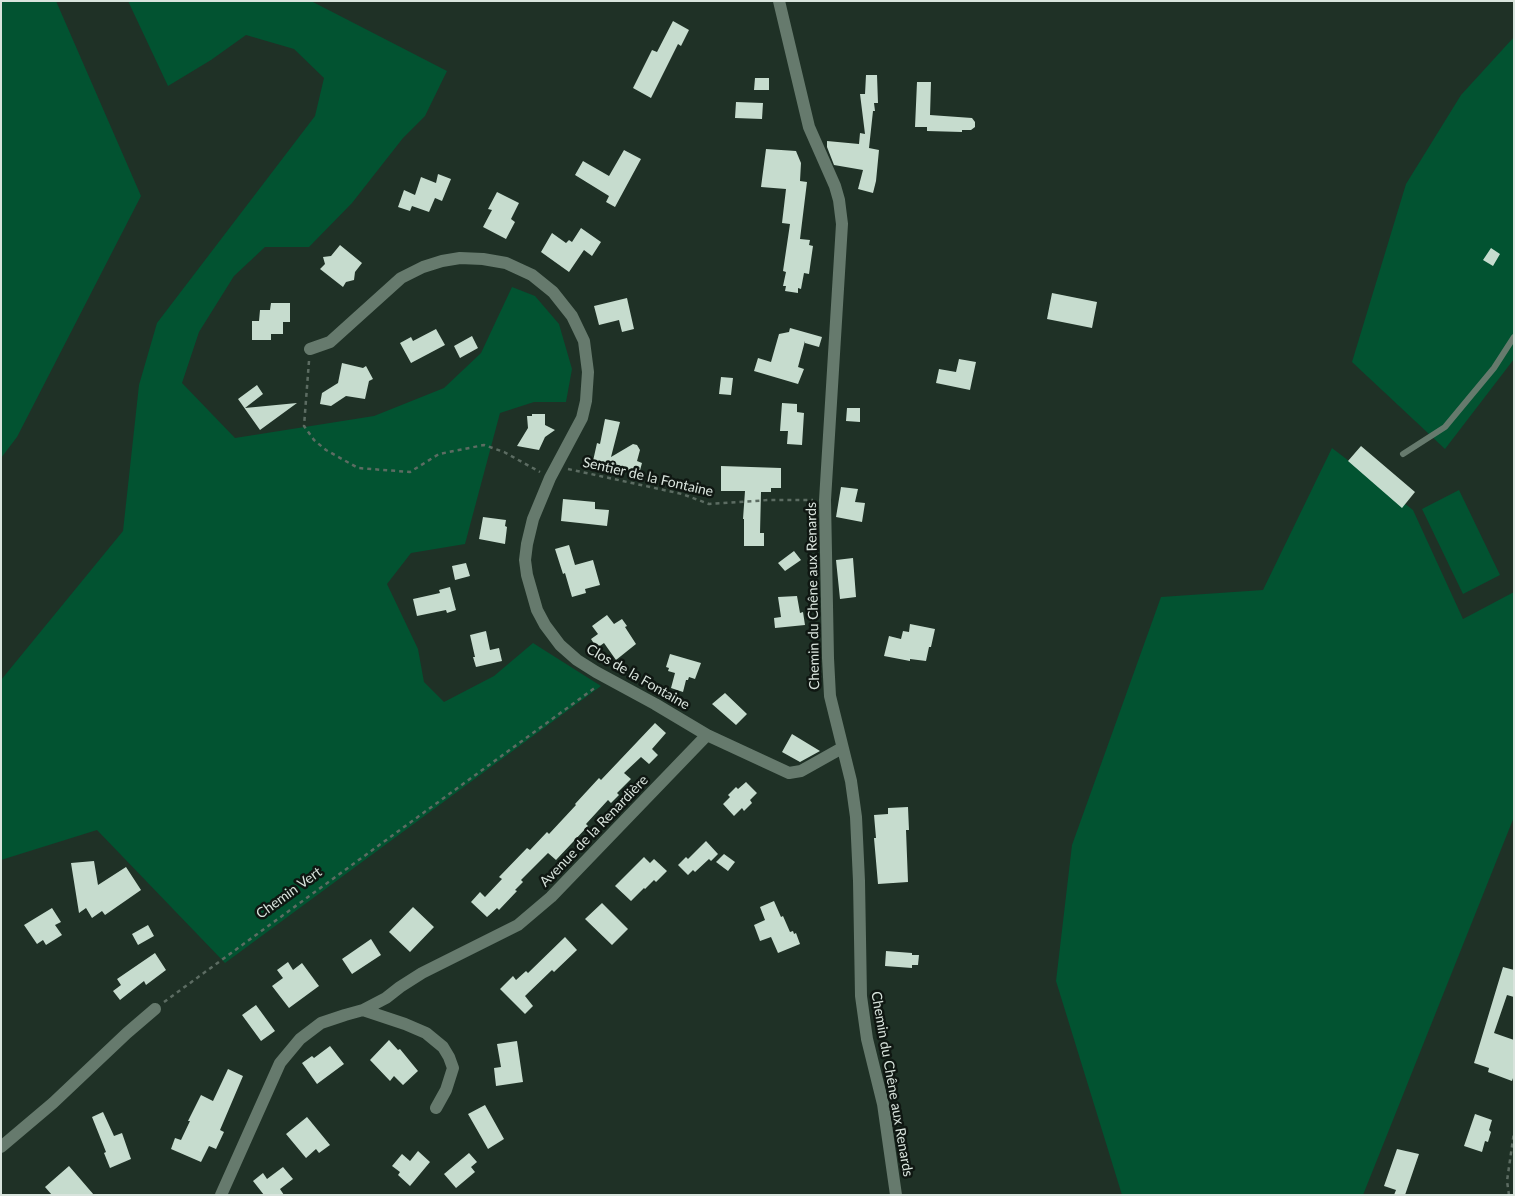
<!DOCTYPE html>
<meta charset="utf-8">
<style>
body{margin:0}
#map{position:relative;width:1515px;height:1196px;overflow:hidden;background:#1f3126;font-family:Lato,sans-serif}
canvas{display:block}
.frame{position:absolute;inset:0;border:2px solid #d9e4dd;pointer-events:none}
</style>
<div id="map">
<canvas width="1515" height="1196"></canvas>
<div class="frame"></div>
</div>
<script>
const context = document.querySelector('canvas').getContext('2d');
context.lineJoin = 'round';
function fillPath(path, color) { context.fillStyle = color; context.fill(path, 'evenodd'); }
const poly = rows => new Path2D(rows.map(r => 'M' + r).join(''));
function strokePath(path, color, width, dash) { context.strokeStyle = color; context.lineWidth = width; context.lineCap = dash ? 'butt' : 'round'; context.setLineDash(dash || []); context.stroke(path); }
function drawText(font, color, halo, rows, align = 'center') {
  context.font = font + ' Lato,sans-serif'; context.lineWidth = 5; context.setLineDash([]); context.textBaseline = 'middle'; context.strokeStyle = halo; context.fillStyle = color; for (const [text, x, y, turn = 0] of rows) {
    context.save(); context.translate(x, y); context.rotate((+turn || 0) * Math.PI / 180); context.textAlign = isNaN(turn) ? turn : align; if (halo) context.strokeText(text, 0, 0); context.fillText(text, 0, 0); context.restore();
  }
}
fillPath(poly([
 [1,1,56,1,141,196,17,437,1,458],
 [128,1,311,1,447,71,425,116,403,138,352,203,309,247,265,247,234,276,199,332,182,383,235,438,374,416,444,388,481,353,512,287,535,296,559,324,572,369,566,402,534,402,500,413,465,544,411,553,387,584,418,649,424,682,444,702,494,676,533,643,601,686,225,963,97,830,1,860,1,680,123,531,139,385,157,323,315,116,324,78,294,49,246,35,211,60,168,86],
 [1514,37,1514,359,1445,449,1352,362,1406,184,1461,95],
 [1332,448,1413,510,1463,619,1514,592,1514,817,1363,1195,1122,1195,1056,981,1072,845,1161,597,1263,590],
 [1459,490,1500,575,1463,594,1422,509]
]), '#025331');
fillPath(poly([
 [673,21,689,30,681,46,678,44,651,98,633,88,652,50,657,52],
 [866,75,877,75,878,103,874,103,875,111,873,111,869,148,879,150,876,181,873,193,858,189,863,170,834,165,827,147,827,141,859,144,860,133,865,134,860,94,865,94],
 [755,78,769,78,769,90,754,90],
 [917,82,931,82,930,115,972,118,975,122,975,127,971,130,962,130,962,132,927,131,927,127,915,127],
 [736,102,763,103,762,119,735,118],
 [766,149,796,151,801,163,800,181,807,182,800,239,810,240,809,245,813,246,809,274,804,273,801,289,798,288,798,293,785,291,786,286,783,286,786,272,783,271,790,224,782,223,786,189,761,187],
 [624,150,641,159,615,207,606,202,609,196,575,175,583,161,609,176],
 [438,174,451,179,442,201,435,198,429,212,412,206,410,211,398,207,404,190,415,195,421,177,436,183],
 [497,192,519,203,511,219,515,222,506,239,483,227,492,210,488,209],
 [581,228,601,242,592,256,584,250,569,272,541,252,552,233,566,243,569,240,572,242],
 [340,245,362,263,355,272,354,280,346,282,343,287,320,269,325,264,323,257,331,256],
 [1491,248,1500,254,1493,266,1483,260],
 [1052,293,1097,302,1092,328,1047,319],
 [627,298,634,329,622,332,619,320,599,325,594,306],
 [271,303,290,303,290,322,283,322,283,334,271,334,271,340,252,340,252,321,259,321,260,310,270,310],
 [790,328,822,337,819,347,805,343,805,341,798,367,804,369,798,384,754,371,758,358,771,362,779,334,789,332],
 [436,329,445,345,411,363,400,343,411,337,413,341],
 [472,336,478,348,460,358,454,346],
 [959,359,976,362,970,390,936,383,939,369,956,372],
 [342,363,363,368,366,366,373,379,369,381,365,399,346,396,331,406,320,404,322,393,338,383],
 [721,377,733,378,731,395,719,394],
 [257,385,263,394,245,408,297,403,260,430,238,399],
 [782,403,797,404,797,412,804,413,802,445,787,444,788,431,780,431],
 [847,408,860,408,860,422,846,421],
 [532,414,545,414,545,425,555,430,545,437,539,450,517,446,528,428,527,416,532,416],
 [605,419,620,422,611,457,633,444,637,445,640,450,637,461,642,463,639,474,621,469,621,466,593,461,597,443,600,444],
 [1361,446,1415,492,1402,508,1348,461],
 [721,466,781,468,781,488,771,488,771,492,761,492,760,533,764,533,764,546,744,546,744,519,743,519,745,491,721,491],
 [841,487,858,489,855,502,865,503,862,522,836,517],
 [563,499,595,502,595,509,609,510,607,526,561,521],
 [483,517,506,520,505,526,507,527,505,544,479,539],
 [569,545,575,565,593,560,600,585,585,589,586,593,572,597,565,573,563,574,555,549],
 [794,551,801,560,785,571,778,563],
 [853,558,856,597,840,599,836,560],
 [466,563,470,576,455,580,452,566],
 [450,587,456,610,447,613,446,610,417,616,413,599,440,593,439,590],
 [797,596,800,613,803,612,805,625,775,628,774,618,781,617,778,597],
 [607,615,614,624,622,619,627,626,625,627,636,644,616,660,604,643,597,648,591,639,598,634,592,626],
 [910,624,935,629,931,647,929,647,926,661,910,659,910,661,884,656,889,636,901,639,903,631,909,632],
 [486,631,490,650,499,648,502,661,476,667,473,657,475,657,470,635],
 [670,654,701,663,695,679,689,677,688,680,686,680,683,692,671,688,675,673,668,671,669,668,666,667],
 [725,693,747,714,736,725,712,704],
 [655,723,666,733,652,749,658,755,649,764,641,757,624,773,631,779,617,793,619,795,611,803,608,800,586,824,588,826,556,860,548,853,521,880,523,882,515,890,517,891,499,910,497,908,487,917,471,902,480,892,485,897,502,879,499,877,527,848,530,850,547,832,549,834,576,805,575,804,599,778,601,780],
 [792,734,820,751,800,762,782,752],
 [746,782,757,793,750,800,752,803,744,811,742,808,734,816,723,804,730,797,728,795,736,787,738,789],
 [908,807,909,830,906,830,908,882,878,884,874,838,876,838,874,815,888,814,888,808],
 [706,841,718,854,711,861,709,859,695,872,693,870,688,875,678,865,686,857,688,859],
 [724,854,735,862,728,871,716,862],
 [644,857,650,863,654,859,667,871,656,882,654,880,645,889,644,888,631,901,615,886],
 [94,861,98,885,126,867,141,890,105,915,102,911,92,918,86,908,79,913,71,863],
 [774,901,781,917,783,916,790,932,793,931,794,934,796,933,800,944,778,953,771,937,760,941,754,925,765,920,760,907],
 [602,903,628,929,612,945,585,919],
 [413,907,434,927,410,952,389,932],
 [52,908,61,922,55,925,62,935,46,945,43,940,37,944,24,925],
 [148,925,154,936,138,945,132,934],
 [565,937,577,950,554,972,552,970,525,996,533,1006,525,1014,500,989,513,976,516,980,526,971,528,973],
 [371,939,381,955,352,974,342,959],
 [886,951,912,953,912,955,919,955,918,965,912,965,912,968,885,966],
 [155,953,166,970,146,985,144,981,120,1000,113,991,121,985,117,979],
 [288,962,293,970,302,963,319,986,289,1008,272,986,283,978,277,970],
 [1503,967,1514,970,1514,997,1507,995,1494,1033,1514,1040,1514,1075,1512,1081,1488,1072,1489,1068,1474,1063],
 [256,1005,275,1031,261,1041,242,1015],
 [389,1040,398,1050,400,1049,418,1071,403,1085,394,1076,390,1081,370,1060],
 [517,1041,523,1082,496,1086,494,1068,501,1067,497,1044],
 [330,1046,344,1064,317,1084,302,1063,312,1056,314,1058],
 [228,1069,243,1076,220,1130,224,1132,216,1149,209,1146,201,1162,171,1149,175,1138,181,1140,190,1121,188,1121,201,1095,213,1101],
 [485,1105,504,1139,488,1149,468,1114],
 [103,1112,114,1136,122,1133,131,1159,110,1168,104,1153,106,1152,92,1117],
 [1475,1114,1492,1120,1489,1130,1491,1132,1488,1142,1485,1141,1482,1152,1464,1146],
 [307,1117,330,1145,319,1153,316,1149,306,1158,286,1134],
 [1397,1149,1419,1154,1405,1195,1394,1195,1396,1190,1384,1186],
 [418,1151,430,1162,410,1186,398,1175,400,1172,392,1166,402,1154,410,1161],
 [469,1153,477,1162,471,1167,475,1172,456,1188,444,1174],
 [69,1166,94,1195,52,1195,45,1187],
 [283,1167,293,1179,280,1189,284,1195,264,1195,253,1181,263,1173,267,1179]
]), '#c6dcce');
strokePath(poly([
 [309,361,304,426,314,440,326,450,358,468,410,472,439,454,484,445,504,452,540,472],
 [568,469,682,494,709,504,769,500,813,500],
 [164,1002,596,687],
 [1509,1195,1507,1181,1514,1132]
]), '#5c6c62', 2.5, [4, 4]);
strokePath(poly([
 [1403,454,1445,427,1494,368,1514,337]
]), '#667a6d', 6);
strokePath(poly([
 [779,1,809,127,835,186,839,200,842,224,825,500,828,658,830,696,851,781,856,817,859,881,861,996,867,1039,883,1104,896,1195],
 [310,349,330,342,401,278,423,267,442,261,460,258,483,259,506,263,532,275,553,292,572,316,584,341,588,372,586,401,582,418,550,478,533,519,527,544,525,560,527,575,537,610,545,625,560,645,577,660,596,672,655,704,707,735],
 [363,1010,386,998,400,987,422,973,518,925,551,897,707,735,789,773,801,771,842,748],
 [1,1147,53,1103,127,1033,155,1009],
 [221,1195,280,1063,300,1039,321,1023,345,1015,363,1010,405,1024,426,1033,443,1047,449,1057,453,1068,446,1090,436,1108]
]), '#667a6d', 12);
drawText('14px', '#d9e4dd', '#0f1712', [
 ["Sentier de la Fontaine",648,477,13],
 ["Chemin du Chêne aux Renards",813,596,-91],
 ["Clos de la Fontaine",638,677,30],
 ["Avenue de la Renardière",594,831,-46],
 ["Chemin Vert",289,893,-36],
 ["Chemin du Chêne aux Renards",892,1084,80]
]);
</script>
